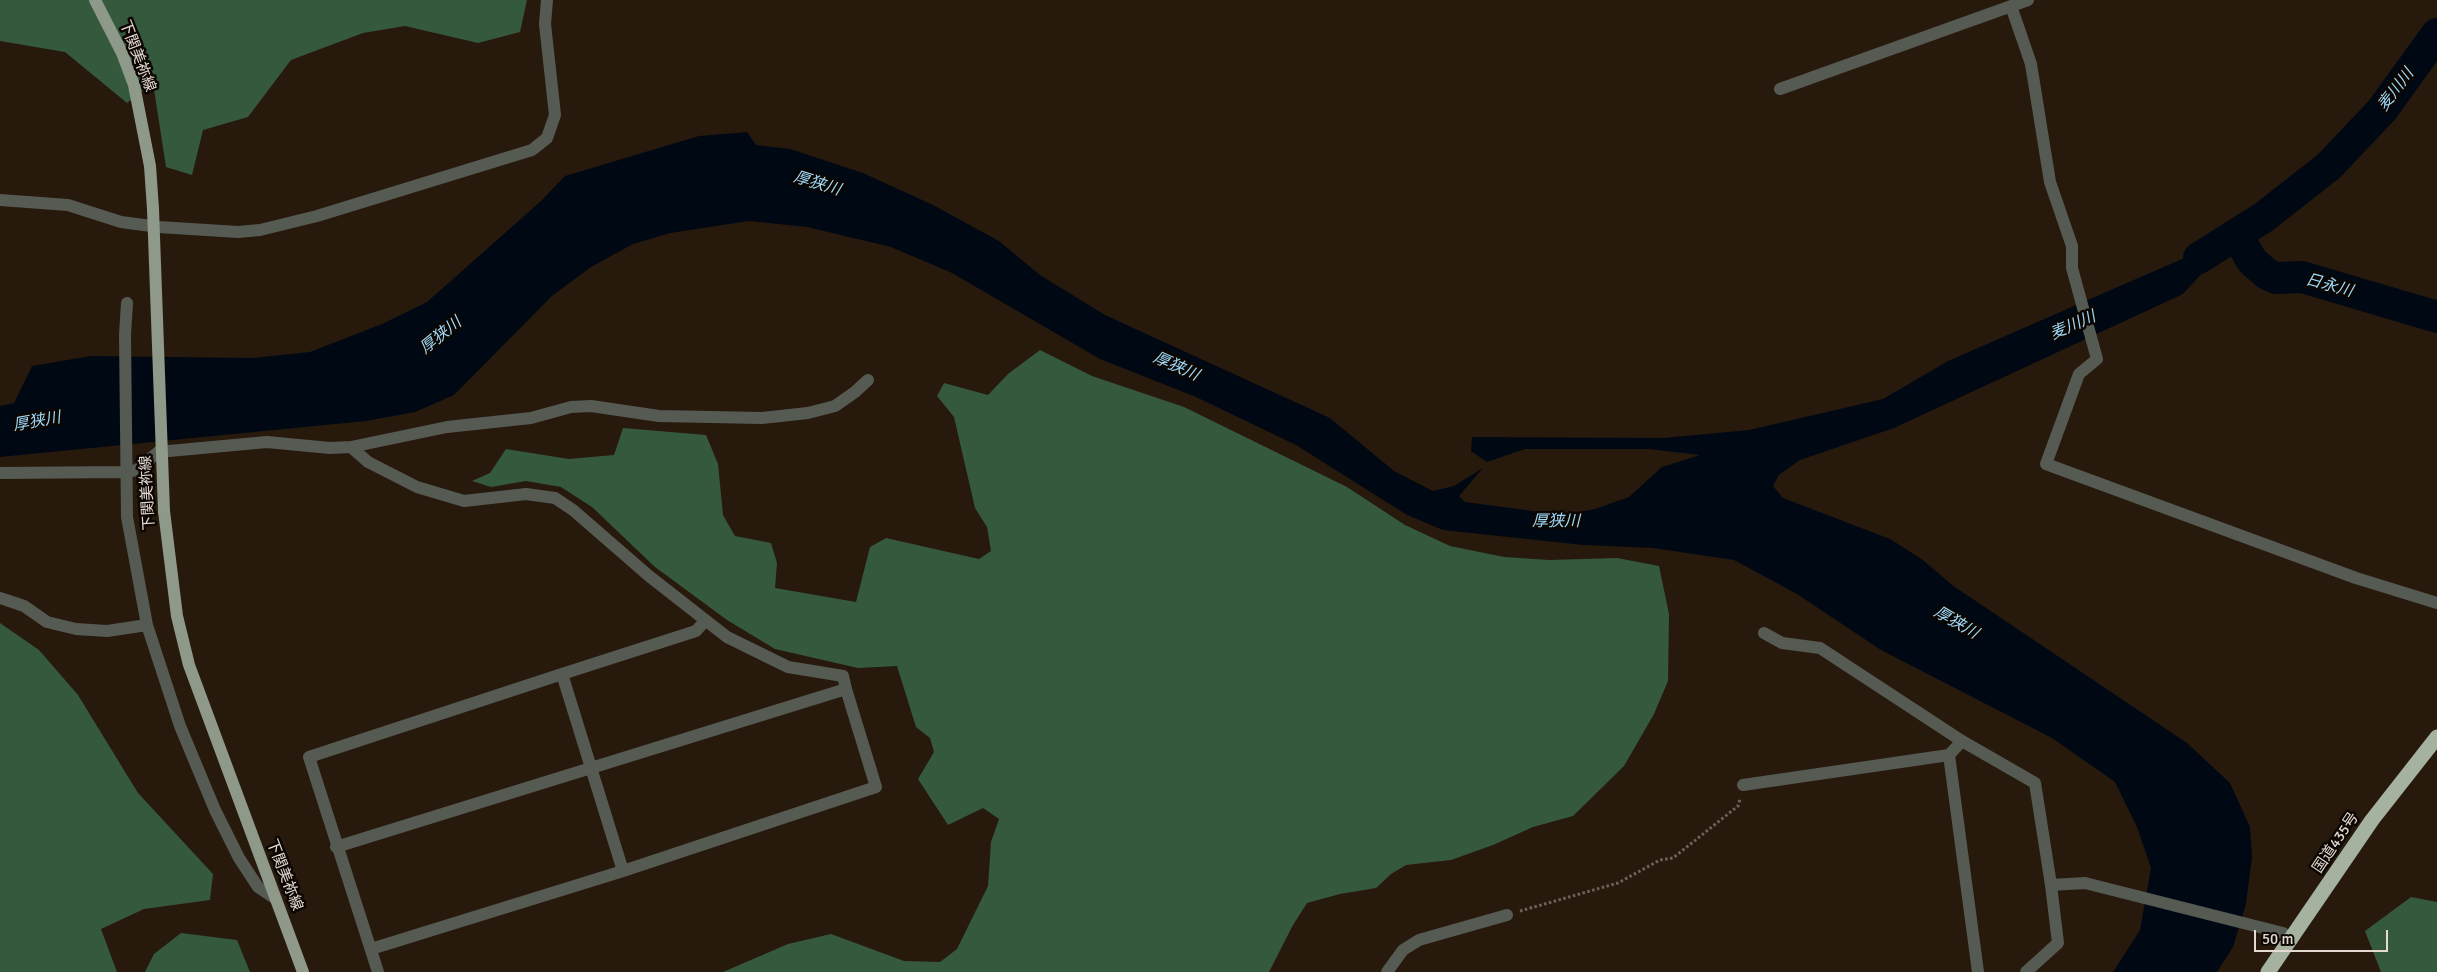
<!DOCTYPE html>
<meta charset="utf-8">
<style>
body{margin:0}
#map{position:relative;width:2437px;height:972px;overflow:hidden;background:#28190d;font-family:Signika,sans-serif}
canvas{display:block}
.scale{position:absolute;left:2254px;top:930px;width:134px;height:22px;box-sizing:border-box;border:2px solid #e5dad2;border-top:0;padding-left:6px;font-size:15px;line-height:18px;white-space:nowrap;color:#e5dad2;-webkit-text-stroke:4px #0c0603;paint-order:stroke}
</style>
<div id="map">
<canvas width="2437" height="972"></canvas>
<div class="scale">50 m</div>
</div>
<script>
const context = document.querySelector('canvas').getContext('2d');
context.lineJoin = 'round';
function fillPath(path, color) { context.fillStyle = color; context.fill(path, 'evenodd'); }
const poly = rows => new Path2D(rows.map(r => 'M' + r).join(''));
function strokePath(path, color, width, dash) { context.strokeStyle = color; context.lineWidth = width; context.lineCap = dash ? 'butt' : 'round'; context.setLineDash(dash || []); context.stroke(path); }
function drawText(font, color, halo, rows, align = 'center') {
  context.font = font + ' Signika,"Noto Sans JP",sans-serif'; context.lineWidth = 5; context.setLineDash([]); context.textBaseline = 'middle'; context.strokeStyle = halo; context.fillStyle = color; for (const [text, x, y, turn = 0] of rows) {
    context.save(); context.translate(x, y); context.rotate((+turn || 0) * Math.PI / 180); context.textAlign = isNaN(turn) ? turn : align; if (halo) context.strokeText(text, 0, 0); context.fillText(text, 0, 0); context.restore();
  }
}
fillPath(poly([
 [0,0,527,0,520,32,478,43,405,26,363,33,291,60,248,117,203,130,192,175,166,167,153,83,127,103,65,52,0,41],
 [1040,350,1092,376,1184,407,1347,487,1405,525,1450,546,1504,557,1549,560,1617,558,1659,566,1669,614,1668,681,1654,714,1624,766,1573,816,1533,827,1493,845,1451,860,1406,865,1391,874,1376,888,1340,894,1307,903,1293,925,1269,972,723,972,788,944,831,934,904,961,940,962,957,949,988,886,991,842,999,819,983,808,948,825,918,779,934,752,930,738,916,727,897,666,858,668,775,649,727,620,655,567,592,507,561,487,526,481,491,487,472,481,490,473,506,449,569,459,614,455,623,428,706,435,718,464,723,515,735,536,771,543,777,563,775,588,856,602,870,547,886,538,979,559,991,551,987,527,975,508,954,417,937,396,944,383,988,395,1008,374],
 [0,623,39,650,78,695,138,793,213,874,210,900,144,909,101,929,117,972,0,972],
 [2411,897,2437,902,2437,972,2381,972,2365,931],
 [181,933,237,940,250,972,145,972,154,954]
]), '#35593d');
fillPath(poly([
 [747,132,756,145,790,149,863,173,933,205,999,241,1040,275,1105,315,1330,418,1394,471,1433,491,1454,486,1483,468,1459,496,1465,502,1563,515,1595,509,1629,497,1662,467,1700,455,1649,449,1525,449,1487,462,1471,451,1472,437,1663,438,1749,430,1883,399,1948,361,2237,235,2183,294,1894,428,1800,460,1779,475,1773,486,1783,498,1890,539,1923,560,1952,585,2187,743,2230,783,2250,827,2252,857,2246,904,2233,947,2217,972,2113,972,2140,930,2151,868,2137,827,2115,782,2052,738,1881,650,1797,594,1734,560,1653,548,1583,545,1443,530,1407,515,1296,445,1196,397,1100,359,952,273,891,247,807,227,749,221,670,233,633,244,591,267,552,296,454,395,415,412,366,421,0,457,0,406,14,403,32,366,91,356,253,358,310,352,382,324,427,302,541,201,565,176,699,136]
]), '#000913');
strokePath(poly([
 [2237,235,2252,261,2267,274,2276,278,2302,277,2437,317],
 [2199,258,2264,217,2329,166,2382,110,2437,34]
]), '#000913', 32);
strokePath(poly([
 [1520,911,1618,883,1660,860,1673,858,1738,806,1740,799]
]), '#716359', 3, [2.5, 2.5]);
strokePath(poly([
 [2011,6,2031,64,2050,182,2072,246,2072,268,2097,359,2079,374,2046,464,2356,578,2437,603],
 [1780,89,2028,0],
 [0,200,68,205,121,222,159,227,238,232,260,230,317,216,532,150,547,138,555,115,545,24,547,0],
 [127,303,125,335,127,517,147,625,180,726,215,810,239,858,258,887,276,899],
 [351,447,368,462,417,487,464,501,526,494,555,498,573,510,649,576,727,637,788,667,843,676,846,689],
 [0,473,125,472,137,470,158,452,267,442,330,448,351,447,447,427,531,418,571,407,591,406,659,416,762,418,808,413,835,406,855,392,868,380],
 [0,598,24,606,47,622,76,629,107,631,147,625],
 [1764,633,1782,643,1820,648,1962,741,2035,783,2051,885,2085,883,2283,933,2292,940],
 [562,674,696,631,705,621],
 [1962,741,1949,755,1978,972],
 [1743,785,1949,755],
 [336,847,846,689,876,787,623,871,371,949],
 [378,972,309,757,562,674,623,871],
 [1387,972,1403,950,1419,940,1507,915],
 [2026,972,2058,943,2051,885]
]), '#555b53', 12);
strokePath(poly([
 [95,0,122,53,134,85,150,166,153,209],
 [164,511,177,616,189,665,303,972]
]), '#8e9989', 12);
strokePath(poly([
 [2268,972,2372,820,2437,737]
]), '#a5b29f', 15);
strokePath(poly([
 [153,209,164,511]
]), '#8e9989', 12);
drawText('15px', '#e5dad2', '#0c0603', [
 ["下関美祢線",137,56,69],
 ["下関美祢線",148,493,-93],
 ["国道435号",2336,843,-56],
 ["下関美祢線",284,875,69]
]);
drawText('italic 16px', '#9fdaf9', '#0c0603', [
 ["麦川川",2396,90,-53],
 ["厚狭川",817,184,17],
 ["日永川",2329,286,15],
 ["麦川川",2073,326,-24],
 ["厚狭川",441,336,-39],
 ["厚狭川",1176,367,24],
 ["厚狭川",37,422,-10],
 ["厚狭川",1556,522],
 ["厚狭川",1956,623,30]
]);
</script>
